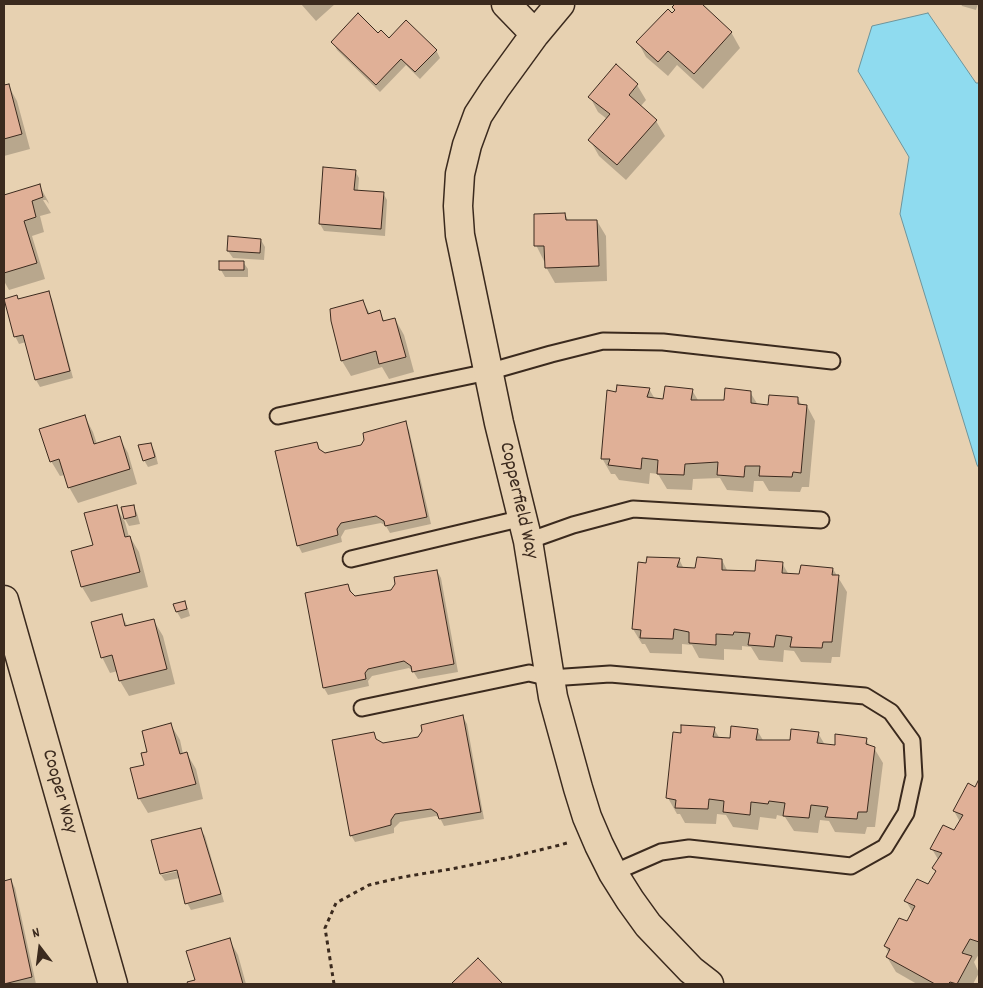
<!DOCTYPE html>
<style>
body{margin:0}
#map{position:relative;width:983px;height:988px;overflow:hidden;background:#e7d1b1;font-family:Dekko,sans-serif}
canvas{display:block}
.frame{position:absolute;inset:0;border:5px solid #3b2a1e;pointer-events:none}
.north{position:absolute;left:15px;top:923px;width:50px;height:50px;-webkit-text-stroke:4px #e7d1b1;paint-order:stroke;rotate:345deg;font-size:14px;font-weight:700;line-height:20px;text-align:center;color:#3b2a1e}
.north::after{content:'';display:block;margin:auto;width:18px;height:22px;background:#3b2a1e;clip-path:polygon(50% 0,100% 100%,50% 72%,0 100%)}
</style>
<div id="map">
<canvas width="983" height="988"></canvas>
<div class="frame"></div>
<div class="north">N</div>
</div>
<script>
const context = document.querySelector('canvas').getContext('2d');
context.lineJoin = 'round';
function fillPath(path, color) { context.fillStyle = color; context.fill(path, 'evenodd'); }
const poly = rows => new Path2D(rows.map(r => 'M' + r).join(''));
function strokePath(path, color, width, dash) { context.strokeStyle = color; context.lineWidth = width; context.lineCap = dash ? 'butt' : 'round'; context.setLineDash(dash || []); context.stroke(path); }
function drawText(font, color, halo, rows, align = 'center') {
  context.font = font + ' Dekko,sans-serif'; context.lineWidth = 4; context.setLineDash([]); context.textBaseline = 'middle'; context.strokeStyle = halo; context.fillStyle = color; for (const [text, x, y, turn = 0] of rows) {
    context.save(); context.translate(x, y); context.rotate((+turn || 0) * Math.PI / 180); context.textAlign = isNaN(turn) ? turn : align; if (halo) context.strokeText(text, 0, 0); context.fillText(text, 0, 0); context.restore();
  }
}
const water = poly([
 [928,13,976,83,979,83,979,468,977,465,900,214,909,157,858,71,872,26,928,13]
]);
fillPath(water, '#8fdbef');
strokePath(water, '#6d949b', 1);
fillPath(poly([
 [301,4,335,4,316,21],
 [677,4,700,4,731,32,740,48,703,89,677,65,668,76,646,57,638,42,672,15,676,11,674,8],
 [961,4,978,4,976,10,962,6],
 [378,35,389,40,436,50,440,58,420,79,406,65,380,92,337,50,333,42],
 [8,85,17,101,30,149,4,156,4,87],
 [637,85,646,100,640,107,656,121,665,136,626,180,599,156,590,140,607,119,598,112,590,97],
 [355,171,359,178,358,191,383,193,387,200,385,236,324,231,320,224],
 [39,185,48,201,49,204,46,200,43,200,51,213,40,216,44,232,32,236,45,279,9,290,4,281,4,196],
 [565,214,569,222,597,221,606,236,607,281,555,283,546,267,546,261,544,261,536,245],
 [261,240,265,247,264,260,233,258,228,251],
 [243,262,248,269,248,277,225,277,221,270],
 [48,292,52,299,73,378,40,387,36,380,26,342,19,344,15,336,18,300],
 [363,302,370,314,379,312,385,322,395,319,404,335,414,372,389,379,382,367,351,376,342,361,332,320],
 [649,389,655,399,664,400,692,390,699,402,725,402,750,392,758,405,769,406,798,399,802,406,807,406,815,421,809,487,802,487,800,492,769,491,763,481,754,481,753,492,727,490,720,478,693,479,692,490,667,489,658,474,650,473,649,484,619,480,615,474,611,474,602,458,617,393],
 [85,417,93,432,97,444,119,437,128,453,137,484,78,503,69,487,65,475,60,476,51,461],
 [405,423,409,430,431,524,390,533,386,526,381,523,345,530,341,537,342,542,302,553,298,545,316,444,320,451,325,454,362,446],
 [151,444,155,452,158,464,148,467,144,460],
 [133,506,137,513,140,524,129,526,125,519],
 [116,507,125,522,129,537,130,537,139,552,148,587,91,602,82,587,72,552,94,546],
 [679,559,684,569,697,570,722,560,728,572,756,572,782,563,789,575,800,576,833,569,847,592,840,657,832,657,831,663,801,662,794,651,784,650,783,662,759,660,751,647,742,646,742,650,724,649,724,660,699,658,692,645,682,644,682,654,650,653,645,644,642,644,633,629,648,565],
 [437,571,441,578,458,672,418,679,413,671,409,668,372,676,368,681,369,686,328,695,324,688,306,594,347,585,355,597,391,591],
 [184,602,188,609,190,616,181,619,177,612],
 [121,615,128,627,154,621,163,636,175,684,129,696,120,681,118,671,110,673,102,657],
 [463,717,467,724,484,819,444,826,440,818,436,816,400,822,394,828,394,833,355,842,351,835,374,734,378,742,383,744,419,738],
 [171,725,180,740,183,754,187,754,196,769,203,799,148,813,139,798,149,753],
 [714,729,720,739,731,739,757,730,764,742,791,742,818,733,825,745,836,746,866,739,870,747,874,748,883,763,875,827,867,827,865,834,835,832,829,821,820,820,818,833,794,831,785,817,777,815,776,819,760,817,758,830,733,827,726,815,717,814,716,824,685,823,680,814,677,814,668,798,682,734],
 [979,781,979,954,974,962,979,973,973,984,917,984,896,972,887,957,889,953,885,946,908,922,913,913,906,901,929,885,936,872,934,868,939,861,932,849,955,831,960,822,954,811,975,788],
 [200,829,205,836,224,902,191,910,187,903,180,878,165,881,161,875,183,870,183,867,161,873,161,874,153,841],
 [11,880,15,888,36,984,4,984,4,882],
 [229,939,238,955,246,984,189,984,189,983,196,980]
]), '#0003');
const building = poly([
 [675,4,702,4,732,32,694,74,668,51,658,62,636,42,668,9,672,13,675,10,672,7,675,4],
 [358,13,378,33,381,30,389,38,406,20,437,50,415,72,401,59,376,85,331,42,358,13],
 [616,64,638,84,629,95,657,120,617,165,588,140,610,114,588,97,616,64],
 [9,84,22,134,4,139,4,85,9,84],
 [323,167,356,170,354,190,384,192,381,229,319,224,323,167],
 [40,184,43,197,32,201,36,217,24,221,37,263,4,273,4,195,40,184],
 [565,213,566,220,597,220,599,266,545,268,544,246,534,246,534,214,565,213],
 [228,236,261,239,260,253,227,251,228,236],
 [219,261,244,261,244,270,219,270,219,261],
 [49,291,70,371,35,380,23,335,14,337,4,299,17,295,18,299,49,291],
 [363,300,368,314,380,310,383,321,395,318,406,357,379,364,376,351,341,361,331,321,330,309,363,300],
 [617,385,650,388,647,397,663,399,665,386,693,389,691,400,724,400,725,388,751,391,751,403,768,405,769,395,798,397,798,404,807,405,801,473,793,472,792,477,759,476,760,466,745,466,744,477,717,475,718,462,685,464,684,475,657,474,658,460,642,458,641,469,608,465,610,459,601,459,607,390,616,392,617,385],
 [85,415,94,444,120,436,130,469,68,488,59,459,50,462,39,429,85,415],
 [406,421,427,517,385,526,384,521,376,516,341,523,337,529,338,535,297,546,275,451,317,442,319,449,325,453,361,445,364,440,363,433,406,421],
 [151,443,155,457,143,461,138,445,151,443],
 [117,505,125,537,130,536,140,572,81,587,71,551,93,545,84,513,117,505],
 [134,505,136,516,124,519,121,507,134,505],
 [647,557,680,558,677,567,695,568,697,557,722,559,722,570,755,571,756,560,783,562,782,573,799,574,801,565,833,568,832,575,839,575,832,642,823,642,822,648,790,647,792,637,776,635,774,647,748,645,750,633,734,632,733,635,716,634,716,645,689,643,689,632,674,629,673,639,640,638,641,630,632,629,638,562,646,563,647,557],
 [437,570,454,664,412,672,411,666,404,661,368,669,365,673,366,679,323,688,305,593,348,584,350,591,355,596,391,590,395,584,394,577,437,570],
 [185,601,187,609,176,612,173,604,185,601],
 [122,614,125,626,154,619,167,669,119,681,112,655,101,658,91,622,122,614],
 [463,715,481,812,439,819,437,813,431,809,395,814,391,820,391,825,350,836,332,740,374,732,376,739,383,743,418,737,422,731,421,725,463,715],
 [171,723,180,754,187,752,196,784,138,799,130,768,144,765,141,753,147,752,142,731,171,723],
 [681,725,715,727,713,737,730,738,731,726,758,729,756,740,790,740,791,729,819,732,817,743,835,745,835,734,867,738,866,744,875,747,867,812,858,812,857,819,825,817,828,807,811,805,809,818,783,816,785,803,769,801,768,804,751,802,750,815,723,812,724,801,709,799,708,809,675,808,676,800,666,798,673,732,681,733,681,725],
 [979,779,979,942,970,939,962,953,972,956,957,984,950,982,948,984,935,984,886,957,890,949,884,946,899,918,907,921,915,906,904,901,917,879,928,884,936,871,932,868,942,853,930,849,943,825,954,830,963,815,953,811,968,783,975,787,979,779],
 [201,828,221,894,185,904,177,870,160,874,151,840,201,828],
 [11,879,32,977,4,984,4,881,11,879],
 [230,938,243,984,188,984,187,982,195,980,186,951,230,938],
 [478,958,503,984,454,984,452,983,478,958]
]);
fillPath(building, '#e0b097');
strokePath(building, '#3b2a1e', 1);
const service = poly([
 [278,416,488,372,551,354,603,341,663,342,832,361],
 [528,541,573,525,633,509,821,520],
 [351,559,523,518],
 [362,708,529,673,550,678,610,674,865,696,891,712,912,741,914,776,906,813,885,847,851,866,689,848,661,852,613,873]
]);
const minor = poly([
 [506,4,535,34],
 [560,4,535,34,495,89,478,115,467,145,460,174,458,206,460,235,499,423,528,541,553,697,578,788,587,817,599,845,613,873,630,900,648,925,669,947,691,970,709,984],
 [4,600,113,984]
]);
strokePath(service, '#3b2a1e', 19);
strokePath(minor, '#3b2a1e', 31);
strokePath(poly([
 [334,984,325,928,336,903,369,885,403,877,451,869,511,857,560,845,570,842]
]), '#3b2a1e', 3, [4, 4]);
strokePath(service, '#e7d1b1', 15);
strokePath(minor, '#e7d1b1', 28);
drawText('20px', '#3b2a1e', '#e7d1b1', [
 ["Copperfield Way",517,501,77],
 ["Cooper Way",58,792,74]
]);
</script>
